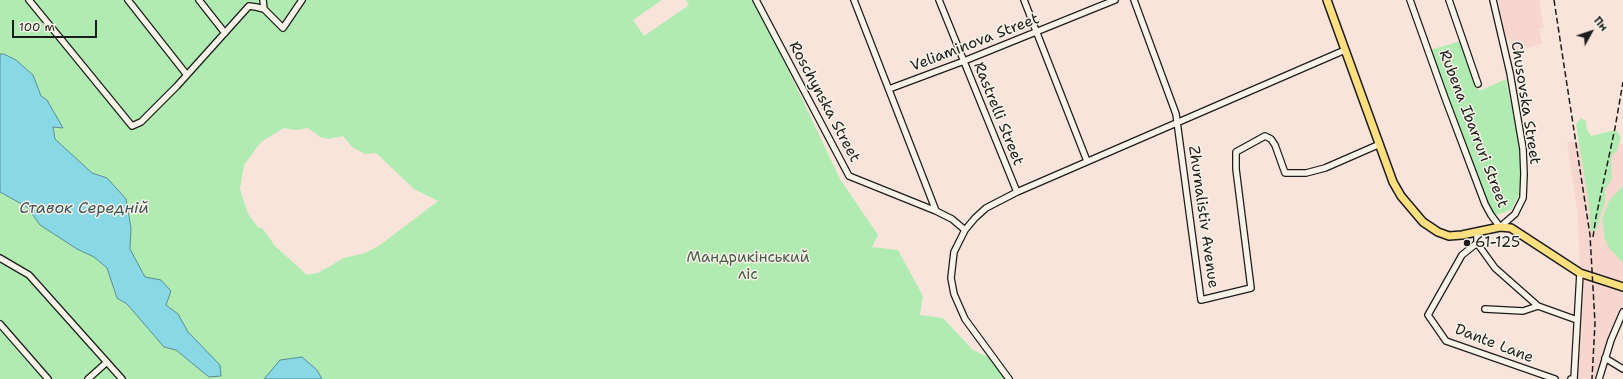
<!DOCTYPE html>
<meta charset="utf-8">
<style>
body{margin:0}
#map{position:relative;width:1623px;height:379px;overflow:hidden;background:#f9e4db;font-family:"Shantell Sans",sans-serif}
canvas{display:block}
.north{position:absolute;left:1571px;top:12px;width:40px;height:40px;-webkit-text-stroke:3px #f7f3e8;paint-order:stroke;rotate:50deg;font-size:11px;font-weight:700;line-height:16px;text-align:center;color:#1c1c1c}
.north::after{content:'';display:block;margin:auto;width:14px;height:18px;background:#1c1c1c;clip-path:polygon(50% 0,100% 100%,50% 72%,0 100%)}
.scale{position:absolute;left:12px;top:20px;width:85px;height:18px;box-sizing:border-box;border:2px solid #1c1c1c;border-top:0;padding-left:5px;font-size:12px;line-height:14px;white-space:nowrap;color:#1c1c1c;-webkit-text-stroke:3px #f7f3e8;paint-order:stroke}
</style>
<div id="map">
<canvas width="1623" height="379"></canvas>
<div class="north">Пн</div>
<div class="scale">100 m</div>
</div>
<script>
const context = document.querySelector('canvas').getContext('2d');
context.lineJoin = 'round';
function fillPath(path, color) { context.fillStyle = color; context.fill(path, 'evenodd'); }
const poly = rows => new Path2D(rows.map(r => 'M' + r).join(''));
function strokePath(path, color, width, dash) { context.strokeStyle = color; context.lineWidth = width; context.lineCap = dash ? 'butt' : 'round'; context.setLineDash(dash || []); context.stroke(path); }
function drawText(font, color, halo, rows, align = 'center') {
  context.font = font + ' "Shantell Sans",sans-serif'; context.lineWidth = 3; context.setLineDash([]); context.textBaseline = 'middle'; context.strokeStyle = halo; context.fillStyle = color; for (const [text, x, y, turn = 0] of rows) {
    context.save(); context.translate(x, y); context.rotate((+turn || 0) * Math.PI / 180); context.textAlign = isNaN(turn) ? turn : align; if (halo) context.strokeText(text, 0, 0); context.fillText(text, 0, 0); context.restore();
  }
}
fillPath(poly([
 [1498,0,1539,0,1544,28,1539,29,1542,43,1512,53,1509,39,1505,39],
 [1567,142,1623,144,1623,307,1611,333,1595,379,1574,379,1580,273,1578,216]
]), '#f6d6ce');
fillPath(poly([
 [0,0,662,0,633,20,644,36,689,5,686,0,755,0,840,179,878,235,872,247,898,250,923,296,920,315,943,318,973,350,996,361,1009,379,0,379],
 [284,128,296,130,308,128,320,137,329,139,343,136,352,147,365,154,376,153,414,189,438,201,380,245,365,253,344,258,318,273,307,275,275,246,263,229,258,227,248,214,240,189,244,165,261,142],
 [1461,41,1479,91,1506,79,1520,148,1521,174,1519,195,1511,210,1493,216,1430,50],
 [1581,118,1586,121,1587,130,1591,136,1611,131,1617,131,1621,138,1617,150,1611,157,1612,178,1605,190,1605,203,1601,213,1597,229,1591,232,1589,204,1576,124],
 [1623,186,1623,263,1609,248,1605,239,1602,219,1609,201]
]), '#b0ecb2');
const water = poly([
 [0,54,4,54,16,60,33,75,41,96,47,100,63,128,53,127,55,139,92,173,107,178,126,199,131,228,130,249,145,277,161,280,171,291,166,305,178,314,188,332,220,365,221,376,209,377,176,350,164,347,127,304,117,298,107,268,94,257,77,249,40,225,27,207,0,192,0,54],
 [302,357,317,370,322,379,264,379,280,360,302,357]
]);
fillPath(water, '#89d8e6');
strokePath(water, '#5d8d95', 1);
const minor = poly([
 [29,0,132,126,141,122,177,86,249,6,256,7,264,9,283,28,302,0],
 [128,0,187,75],
 [199,0,225,33],
 [263,0,264,9],
 [756,0,849,176,936,211],
 [854,0,936,211,952,219,965,230],
 [939,0,1017,192],
 [1024,0,1087,161],
 [1134,0,1176,114,1201,300,1251,288,1236,169,1236,152,1265,136,1271,139,1275,145,1285,173,1306,173,1325,168,1380,144],
 [1410,0,1445,98,1485,204,1491,215,1500,227,1515,214,1523,198,1524,174,1523,149,1510,73,1493,0],
 [1449,0,1478,84],
 [889,89,964,61,1115,0],
 [1477,232,1477,243,1495,268,1538,306,1577,320],
 [1477,243,1462,255,1428,315,1446,341,1555,379],
 [0,258,29,275,122,379],
 [1485,309,1523,311,1538,306],
 [0,324,48,379],
 [1605,358,1623,369],
 [88,379,107,362],
 [1009,379,965,319,954,294,951,278,954,252,965,230,975,218,986,208,1017,192,1345,50],
 [1571,379,1574,379,1580,273],
 [1599,379,1611,340,1623,312]
]);
const major = poly([
 [1327,0,1393,182,1401,196,1423,222,1438,232,1449,236,1462,235,1500,227,1511,228,1580,273,1623,287]
]);
strokePath(minor, '#1c1c1c', 8);
strokePath(major, '#1c1c1c', 10);
strokePath(minor, '#f7f3e8', 5.5);
strokePath(major, '#fce080', 7);
strokePath(poly([
 [1554,0,1590,235,1595,323,1592,379],
 [1593,237,1596,217,1615,128,1623,82]
]), '#1c1c1c', 1.5, [6, 3]);
for (const [x, y, r, color] of [
 [1467,243,4,"#1c1c1c"]
]) { const dot = new Path2D(); dot.arc(x, y, r, 0, 2 * Math.PI); context.fillStyle = color; context.fill(dot); strokePath(dot, '#f7f3e8', 1.5); }
drawText('15px', '#1c1c1c', '#f7f3e8', [
 ["Veliaminova Street",975,43,-21],
 ["Roschynska Street",824,102,62],
 ["Chusovska Street",1525,103,81],
 ["Rastrelli Street",998,114,68],
 ["Rubena Ibarruri Street",1473,129,69],
 ["Zhurnalistiv Avenue",1203,217,82],
 ["Dante Lane",1494,344,21]
]);
drawText('15px', '#1c1c1c', '#f7f3e8', [
 ["61-125",1475,243]
], 'left');
drawText('15px', '#485a49', '#f7f3e8', [
 ["Мандрикінський",748,258],
 ["ліс",748,275]
]);
drawText('italic 16px', '#3d5459', '#f7f3e8', [
 ["Ставок Середній",84,209]
]);
</script>
